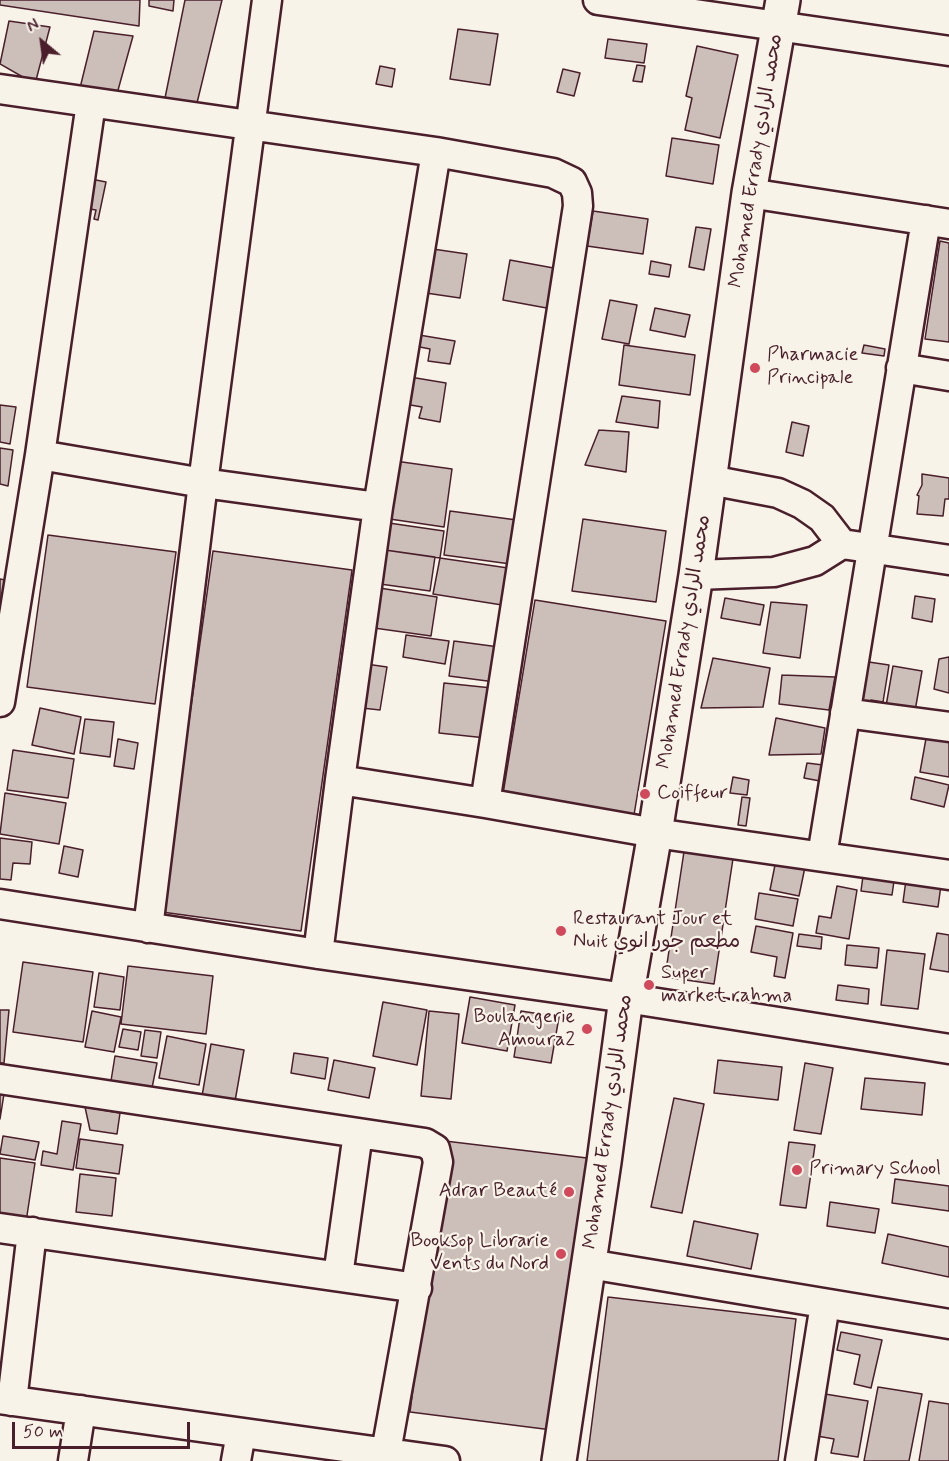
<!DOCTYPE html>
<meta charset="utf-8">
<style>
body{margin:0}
#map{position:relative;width:949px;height:1461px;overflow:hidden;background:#f7f3e8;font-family:Mynerve,sans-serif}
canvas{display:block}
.north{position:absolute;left:12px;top:12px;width:60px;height:60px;-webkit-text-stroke:4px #f7f3e8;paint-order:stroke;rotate:331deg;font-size:16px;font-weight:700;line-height:24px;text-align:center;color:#4a1f2b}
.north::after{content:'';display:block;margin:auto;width:21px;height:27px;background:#4a1f2b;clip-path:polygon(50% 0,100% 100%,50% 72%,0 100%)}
.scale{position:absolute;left:12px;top:1422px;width:178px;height:27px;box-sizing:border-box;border:3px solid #4a1f2b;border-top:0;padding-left:8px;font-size:18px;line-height:21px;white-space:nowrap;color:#4a1f2b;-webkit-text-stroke:4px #f7f3e8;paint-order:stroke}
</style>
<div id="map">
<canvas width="949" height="1461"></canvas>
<div class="north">N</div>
<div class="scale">50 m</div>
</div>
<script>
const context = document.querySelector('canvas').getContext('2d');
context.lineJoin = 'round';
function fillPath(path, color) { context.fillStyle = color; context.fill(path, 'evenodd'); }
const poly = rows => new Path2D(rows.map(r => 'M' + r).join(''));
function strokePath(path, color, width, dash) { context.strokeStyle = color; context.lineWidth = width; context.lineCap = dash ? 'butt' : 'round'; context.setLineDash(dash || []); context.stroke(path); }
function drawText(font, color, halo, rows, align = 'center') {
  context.font = font + ' Mynerve,"Playpen Sans Arabic",sans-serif'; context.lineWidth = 4.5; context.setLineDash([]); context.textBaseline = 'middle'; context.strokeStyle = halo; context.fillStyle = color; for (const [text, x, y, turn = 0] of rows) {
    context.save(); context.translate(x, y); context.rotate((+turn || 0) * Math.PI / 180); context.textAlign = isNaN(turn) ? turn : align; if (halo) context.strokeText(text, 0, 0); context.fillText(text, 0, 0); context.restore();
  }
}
const building = poly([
 [0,0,140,0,139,26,0,5,0,0],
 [149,0,174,0,173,11,149,6,149,0],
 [185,0,222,0,197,103,165,98,185,0],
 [9,21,50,27,35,84,0,64,9,21],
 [458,29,498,34,490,85,450,79,458,29],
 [94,31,133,36,115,101,79,92,94,31],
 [608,39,647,44,644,63,605,58,608,39],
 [697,46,738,55,720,138,685,130,692,98,686,96,697,46],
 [637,65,645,66,642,82,633,81,637,65],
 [380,66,395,69,392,87,376,84,380,66],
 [563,69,580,73,574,96,557,92,563,69],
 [672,138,719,145,713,184,666,176,672,138],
 [86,178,106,182,98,220,94,219,96,210,90,209,88,221,86,178],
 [593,211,648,219,643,254,587,246,593,211],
 [696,227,711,229,704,270,689,267,696,227],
 [940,241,949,243,949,342,925,339,940,241],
 [426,248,467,254,460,298,419,292,426,248],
 [510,260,559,269,552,309,503,300,510,260],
 [651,261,671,265,669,277,649,274,651,261],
 [610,300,637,305,629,344,602,339,610,300],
 [655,308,690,315,685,337,650,330,655,308],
 [413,334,455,341,450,364,428,361,430,349,410,345,413,334],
 [624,345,695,355,690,395,619,385,624,345],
 [864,345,885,349,884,356,862,353,864,345],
 [404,376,446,383,440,422,419,418,422,407,399,403,404,376],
 [622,396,660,401,658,428,616,422,622,396],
 [0,405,16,407,10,444,0,442,0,405],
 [792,422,809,426,803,456,786,452,792,422],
 [599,430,629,432,626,472,585,465,599,430],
 [0,448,13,450,8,486,0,484,0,448],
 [388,460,452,469,444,527,383,518,388,460],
 [922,474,949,478,949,499,945,499,943,516,917,514,919,496,917,495,922,485,922,474],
 [450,511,524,521,518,565,444,555,450,511],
 [583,519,666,531,656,602,572,591,583,519],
 [382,522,444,531,440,558,378,549,382,522],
 [48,535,176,552,155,704,27,687,48,535],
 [378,549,435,557,430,591,373,583,378,549],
 [213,551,352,570,301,931,162,912,213,551],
 [440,558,508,568,502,605,433,594,440,558],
 [0,579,15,582,0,620,0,579],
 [373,587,437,597,431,636,367,627,373,587],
 [915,596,935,599,932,622,912,618,915,596],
 [725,598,764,605,760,625,721,618,725,598],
 [535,600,666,621,634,815,503,794,535,600],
 [771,602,807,605,800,658,763,653,771,602],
 [406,635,449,641,445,664,403,657,406,635],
 [454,641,499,647,495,682,449,676,454,641],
 [949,657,949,693,934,689,939,659,949,657],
 [713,658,770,668,763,707,701,708,713,658],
 [862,661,889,665,883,702,871,700,870,706,855,703,862,661],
 [359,663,387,667,380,710,353,707,359,663],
 [893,666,922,671,915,711,886,706,893,666],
 [782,675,835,677,829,710,779,704,782,675],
 [444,683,492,688,486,738,439,733,444,683],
 [40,708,81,717,74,754,32,745,40,708],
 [776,718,825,728,821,754,769,755,776,718],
 [85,719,114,722,110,757,80,753,85,719],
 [927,733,949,737,949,777,920,772,927,733],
 [118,739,138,743,134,769,114,766,118,739],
 [13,750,74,759,68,798,7,790,13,750],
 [807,763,823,765,820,781,804,778,807,763],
 [733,777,749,780,747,795,730,793,733,777],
 [915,777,949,785,944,807,911,799,915,777],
 [5,793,66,803,59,844,0,834,5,793],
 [742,797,750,798,746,826,738,825,742,797],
 [0,838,32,842,30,864,13,863,11,880,0,879,0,838],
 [685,845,734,852,714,984,665,977,685,845],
 [64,846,83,850,78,877,59,873,64,846],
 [776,860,805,867,799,896,770,890,776,860],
 [863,876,894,881,892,895,861,891,863,876],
 [906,880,941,885,938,907,903,902,906,880],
 [837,886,857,890,849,939,816,933,819,916,831,918,837,886],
 [759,893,798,899,793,926,755,919,759,893],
 [756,926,793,933,785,978,774,976,777,957,751,952,756,926],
 [937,933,949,935,949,972,930,969,937,933],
 [799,934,822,937,821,949,797,946,799,934],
 [847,945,879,948,877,968,845,965,847,945],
 [887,950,925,954,918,1009,881,1005,887,950],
 [23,962,93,972,83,1042,13,1032,23,962],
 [128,966,213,976,206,1034,121,1024,128,966],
 [99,973,124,977,120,1010,94,1007,99,973],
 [838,985,869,989,868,1004,836,1000,838,985],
 [470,997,515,1005,507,1051,462,1043,470,997],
 [383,1002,427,1010,417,1065,373,1056,383,1002],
 [0,1010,9,1010,4,1063,0,1063,0,1010],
 [92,1011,121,1017,114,1052,85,1047,92,1011],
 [429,1011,459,1014,451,1099,421,1096,429,1011],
 [521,1011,559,1017,551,1063,514,1057,521,1011],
 [123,1029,141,1032,138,1050,119,1047,123,1029],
 [145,1030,161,1032,157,1058,141,1056,145,1030],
 [167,1036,206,1044,199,1085,159,1078,167,1036],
 [211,1044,244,1050,234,1107,201,1102,211,1044],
 [294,1053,328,1058,325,1079,291,1073,294,1053],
 [115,1056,157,1063,151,1093,110,1087,115,1056],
 [334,1060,375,1068,369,1098,328,1090,334,1060],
 [718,1060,782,1067,778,1100,714,1093,718,1060],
 [805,1063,833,1068,821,1134,794,1130,805,1063],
 [865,1078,925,1083,922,1115,861,1109,865,1078],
 [0,1093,4,1094,0,1119,0,1093],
 [674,1098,704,1104,682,1213,651,1207,674,1098],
 [85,1107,120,1113,117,1134,90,1130,85,1107],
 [62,1121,81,1124,73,1170,41,1165,43,1151,57,1154,62,1121],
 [3,1136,39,1142,35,1160,0,1154,3,1136],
 [80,1139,123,1145,119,1174,76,1168,80,1139],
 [445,1141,587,1158,552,1430,410,1412,445,1141],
 [789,1142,815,1145,806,1208,780,1205,789,1142],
 [0,1158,35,1163,26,1222,0,1219,0,1158],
 [80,1174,116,1178,112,1216,76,1212,80,1174],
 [895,1179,949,1186,949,1211,892,1203,895,1179],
 [830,1202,879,1209,875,1233,827,1226,830,1202],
 [694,1221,758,1234,751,1269,687,1256,694,1221],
 [888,1234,949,1247,949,1277,882,1263,888,1234],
 [608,1297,796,1319,778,1461,587,1461,608,1297],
 [841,1332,882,1340,871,1388,854,1384,860,1355,837,1350,841,1332],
 [878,1387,922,1394,909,1461,864,1461,878,1387],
 [825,1394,868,1401,858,1457,831,1453,834,1439,817,1436,825,1394],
 [929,1401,949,1404,949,1461,919,1461,929,1401]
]);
fillPath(building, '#ccbfb9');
strokePath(building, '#4a1f2b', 1.5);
const street = poly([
 [598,0,949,51],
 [0,89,436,152,553,173,572,182,577,193,578,206,485,803],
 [749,193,949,224],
 [901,368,949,376],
 [40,455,203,483,378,507],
 [710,480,778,493,802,504,822,518,842,544],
 [696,575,774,572,815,561,842,544,949,560],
 [0,702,40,455,91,103],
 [845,713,949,727],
 [340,780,485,803,655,833,949,875],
 [822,856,926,220],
 [0,904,318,954,626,998,949,1049],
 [148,928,203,483,267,0],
 [318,954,340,780,378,507,436,152],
 [0,1079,425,1143,435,1149,438,1162,386,1452],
 [0,1228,417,1288],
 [589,1264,949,1324],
 [338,1276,358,1133],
 [0,1399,445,1461],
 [12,1401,32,1232],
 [73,1461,81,1410],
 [236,1461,241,1433],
 [800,1461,825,1304]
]);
const secondary = poly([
 [559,1461,604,1162,626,998,655,833,696,575,749,193,783,0]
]);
strokePath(street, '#4a1f2b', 33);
strokePath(secondary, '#4a1f2b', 38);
strokePath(street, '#f7f3e8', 28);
strokePath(secondary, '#f7f3e8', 33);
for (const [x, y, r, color] of [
 [755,368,6,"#d1495b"],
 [645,794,6,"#d1495b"],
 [561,931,6,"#d1495b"],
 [649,985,6,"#d1495b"],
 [587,1029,6,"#d1495b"],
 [797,1170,6,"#d1495b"],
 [569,1192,6,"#d1495b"],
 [561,1254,6,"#d1495b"]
]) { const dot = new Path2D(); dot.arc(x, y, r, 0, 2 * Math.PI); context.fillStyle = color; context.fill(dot); strokePath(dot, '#f7f3e8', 2); }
drawText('20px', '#4a1f2b', '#f7f3e8', [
 ["Mohamed Errady محمد الرادي",757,161,-81],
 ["Mohamed Errady محمد الرادي",685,642,-81],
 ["Mohamed Errady محمد الرادي",609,1122,-82]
]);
drawText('20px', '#4a1f2b', '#f7f3e8', [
 ["Pharmacie",767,356],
 ["Principale",767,379],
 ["Coiffeur",657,794],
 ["Restaurant Jour et",573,920],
 ["Nuit مطعم جور انوي",573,943],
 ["Super",661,974],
 ["market rahma",661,997],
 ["Boulangerie",575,1018,"right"],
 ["Amoura2",575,1041,"right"],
 ["Primary School",809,1170],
 ["Adrar Beauté",557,1192,"right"],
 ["Booksop Librarie",549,1242,"right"],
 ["Vents du Nord",549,1265,"right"]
], 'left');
</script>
